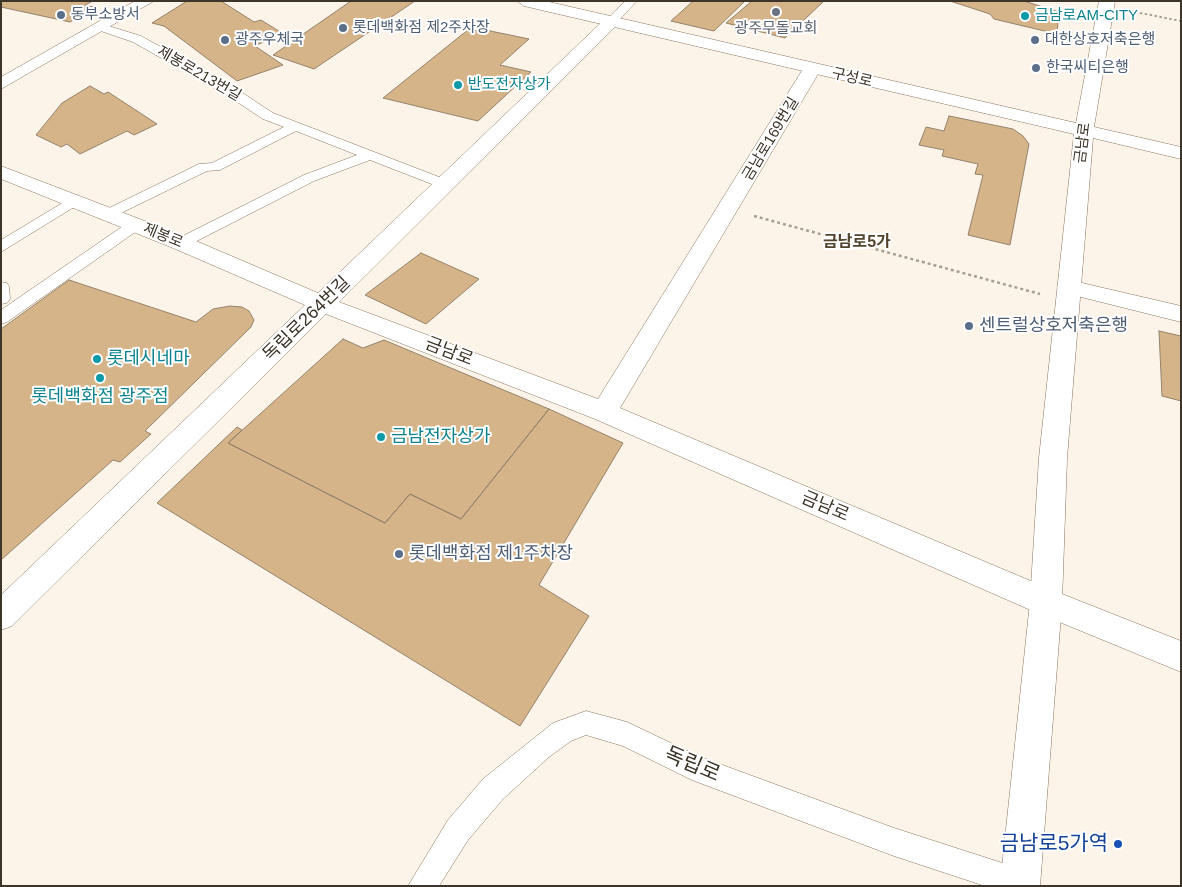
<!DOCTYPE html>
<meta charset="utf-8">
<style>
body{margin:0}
#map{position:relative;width:1182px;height:887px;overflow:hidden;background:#fdf4e9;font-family:Arial,sans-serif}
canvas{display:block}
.frame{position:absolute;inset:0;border:2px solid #3d342a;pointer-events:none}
</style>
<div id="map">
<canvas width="1182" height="887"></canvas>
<div class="frame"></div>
</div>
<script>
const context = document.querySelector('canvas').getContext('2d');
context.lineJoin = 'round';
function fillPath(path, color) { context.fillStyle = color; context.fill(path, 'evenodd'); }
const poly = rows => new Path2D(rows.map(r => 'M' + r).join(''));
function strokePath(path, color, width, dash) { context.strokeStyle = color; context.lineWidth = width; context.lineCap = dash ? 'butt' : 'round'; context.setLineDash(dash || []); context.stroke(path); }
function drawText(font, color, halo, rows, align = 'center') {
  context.font = font + ' Arial,"Noto Sans KR",sans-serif'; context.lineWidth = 4; context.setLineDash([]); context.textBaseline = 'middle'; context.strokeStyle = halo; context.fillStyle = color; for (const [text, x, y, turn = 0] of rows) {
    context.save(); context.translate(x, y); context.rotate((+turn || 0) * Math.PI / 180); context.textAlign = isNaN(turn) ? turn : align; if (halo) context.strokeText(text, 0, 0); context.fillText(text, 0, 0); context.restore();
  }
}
const building = poly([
 [1,1,93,1,85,5,97,8,70,22,1,7,1,1],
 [187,1,221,1,254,22,261,20,282,33,255,46,283,65,237,81,164,26,152,23,187,1],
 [351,1,415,1,314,69,273,55,351,1],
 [693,1,745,1,714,31,671,21,693,1],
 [752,1,824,1,785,38,726,23,752,1],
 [950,1,1024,1,1059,12,1057,34,994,19,990,14,950,1],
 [469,29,478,31,481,29,529,39,500,65,531,72,478,121,383,98,469,29],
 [90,86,104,94,108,92,157,124,134,135,127,131,80,154,67,144,61,147,36,135,62,103,90,86],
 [949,116,1013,129,1023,136,1029,144,1010,245,968,235,983,175,975,174,978,164,942,156,944,150,919,145,926,127,944,131,949,116],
 [421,253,479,279,426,324,365,295,421,253],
 [69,280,196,322,213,309,230,306,242,307,249,311,254,320,251,327,145,431,151,434,120,462,113,460,1,560,1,329,69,280],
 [1159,331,1181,336,1181,401,1162,396,1159,331],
 [343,339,363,348,384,340,549,409,461,519,410,494,385,523,228,443,343,339],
 [549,409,623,443,539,585,589,616,520,726,157,503,237,427,242,430,228,443,385,523,410,494,461,519,549,409]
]);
fillPath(building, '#d5b489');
strokePath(building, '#95826a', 1);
const service = poly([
 [625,1,637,1,615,24,607,24,607,20,625,1],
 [99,23,141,36,238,90,273,113,452,182,454,185,452,188,442,188,370,160,314,181,187,246,175,246,173,243,175,240,304,175,357,155,296,131,220,170,207,171,113,217,103,217,100,214,103,211,199,164,212,163,284,127,263,119,228,96,133,42,95,29,95,25,99,23],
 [74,196,82,201,79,204,1,252,1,240,74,196],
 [135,220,141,222,143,225,141,228,7,322,1,324,1,310,129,222,135,220],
 [1,282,7,283,9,287,10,299,7,303,1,304,1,282],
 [586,711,627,722,698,756,894,828,1021,869,1031,873,1035,883,1034,886,985,886,894,856,692,780,623,746,586,735,571,741,549,757,503,799,468,840,439,886,408,886,448,820,483,779,553,723,586,711]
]);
const minor = poly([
 [611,17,619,22,617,25,339,302,598,399,803,69,806,65,812,64,818,65,821,69,620,408,1057,592,1181,641,1181,672,1035,612,595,419,326,314,12,626,1,630,1,595,305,305,173,248,1,179,1,166,189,238,318,293,605,19,611,17],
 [1069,280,1181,306,1181,322,1061,292,1057,287,1061,282,1069,280]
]);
const tertiary = poly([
 [135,1,154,1,1,89,1,77,135,1],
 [517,1,545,1,1076,123,1099,1,1115,1,1094,127,1181,147,1181,159,1093,138,1067,458,1062,602,1040,886,1000,886,1030,602,1039,458,1074,134,524,6,517,1]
]);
strokePath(service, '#88755e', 1);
strokePath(minor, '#88755e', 1);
strokePath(tertiary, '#88755e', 1);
strokePath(poly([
 [1130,11,1181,21]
]), '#a79e94', 2, [2.5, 2.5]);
strokePath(poly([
 [754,216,1040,294]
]), '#a79e94', 2.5, [3, 3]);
fillPath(service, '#fff');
fillPath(minor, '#fff');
fillPath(tertiary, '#fff');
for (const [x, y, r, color] of [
 [776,12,5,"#6b7280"],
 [61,15,5,"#5c6f8a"],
 [1025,16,5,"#0f9aa8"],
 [343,28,5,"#5c6f8a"],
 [225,40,5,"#5c6f8a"],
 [1035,40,5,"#5c6f8a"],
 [1036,68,5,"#5c6f8a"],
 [458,85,5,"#0f9aa8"],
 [969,326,5,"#5c6f8a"],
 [97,359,5,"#0f9aa8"],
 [100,378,5,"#0f9aa8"],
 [381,437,5,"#0f9aa8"],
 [399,554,5,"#5c6f8a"],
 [1118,844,5,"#1a4fb4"]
]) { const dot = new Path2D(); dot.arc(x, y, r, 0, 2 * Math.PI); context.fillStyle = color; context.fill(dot); strokePath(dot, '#fff', 2); }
drawText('15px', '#4e5e75', '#fff', [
 ["동부소방서",71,15],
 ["롯데백화점 제2주차장",353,28],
 ["광주우체국",235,40],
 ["대한상호저축은행",1045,40],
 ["한국씨티은행",1046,68]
], 'left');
drawText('15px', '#0d838f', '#fff', [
 ["금남로AM-CITY",1035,16],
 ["반도전자상가",468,85]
], 'left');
drawText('15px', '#5b616d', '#fff', [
 ["광주무돌교회",776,29]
]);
drawText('15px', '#3d342a', '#fff', [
 ["제봉로213번길",199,74,30],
 ["구성로",852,78,13],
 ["금남로169번길",771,139,-59],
 ["금남로",1083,143,-83],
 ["제봉로",163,236,22]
]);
drawText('bold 16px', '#54432d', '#fff', [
 ["금남로5가",857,243]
]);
drawText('18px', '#3d342a', '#fff', [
 ["독립로264번길",307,319,-44],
 ["금남로",449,352,21],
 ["금남로",825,507,23]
]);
drawText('18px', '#4e5e75', '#fff', [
 ["센트럴상호저축은행",979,326],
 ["롯데백화점 제1주차장",409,554]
], 'left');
drawText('18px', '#0d838f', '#fff', [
 ["롯데시네마",107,359],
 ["롯데백화점 광주점",100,397,"center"],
 ["금남전자상가",391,437]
], 'left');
drawText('21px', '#3d342a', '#fff', [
 ["독립로",692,765,23]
]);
drawText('21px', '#164399', '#fff', [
 ["금남로5가역",1108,844]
], 'right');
</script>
